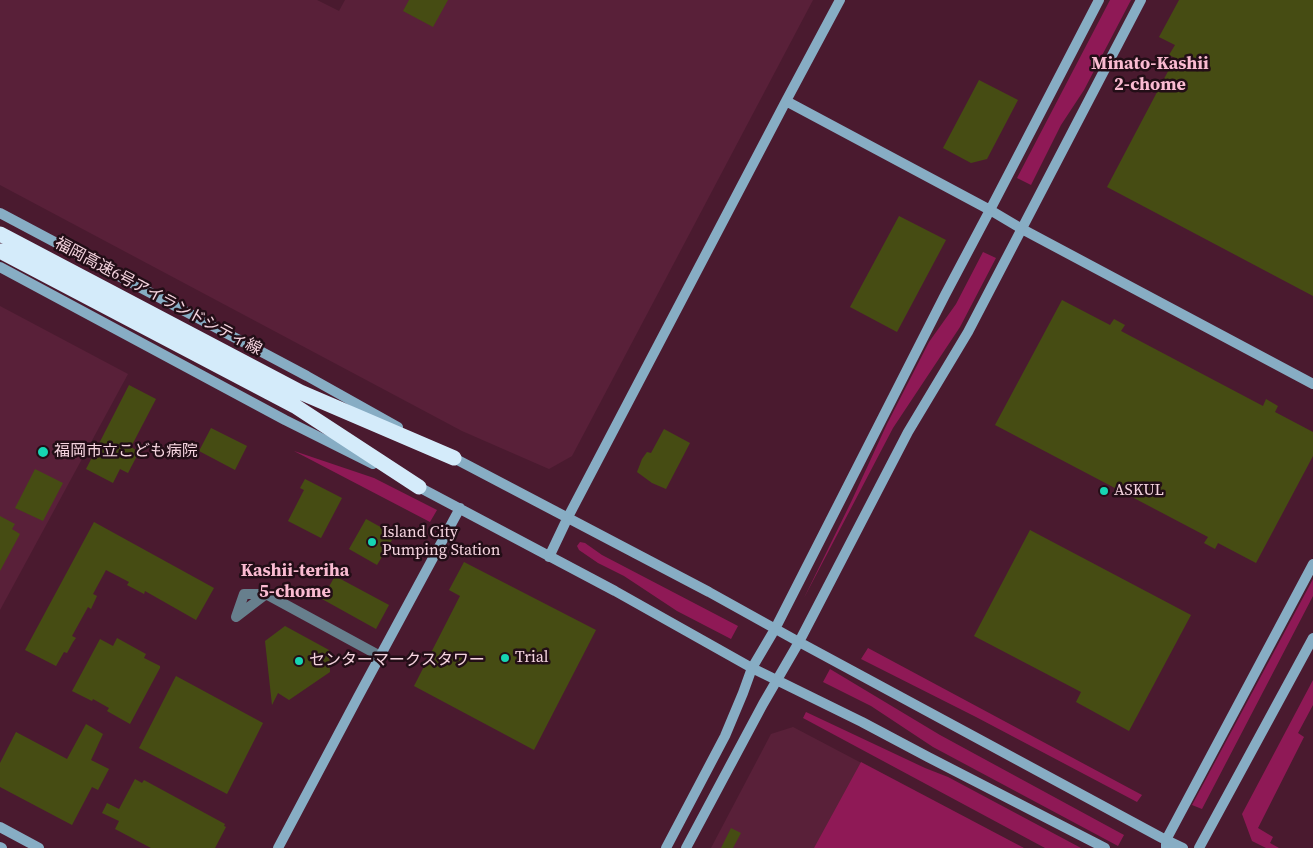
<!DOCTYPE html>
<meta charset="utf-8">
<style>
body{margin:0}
canvas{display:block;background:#4a1a2f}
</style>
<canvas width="1313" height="848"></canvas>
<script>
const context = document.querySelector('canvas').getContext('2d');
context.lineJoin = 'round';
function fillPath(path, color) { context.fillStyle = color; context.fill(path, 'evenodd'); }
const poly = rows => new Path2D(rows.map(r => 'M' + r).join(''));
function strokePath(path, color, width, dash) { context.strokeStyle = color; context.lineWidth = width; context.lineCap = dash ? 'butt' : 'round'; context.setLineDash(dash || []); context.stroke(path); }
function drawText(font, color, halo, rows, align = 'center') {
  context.font = font + ' "Source Serif 4","Noto Sans JP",serif'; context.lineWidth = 5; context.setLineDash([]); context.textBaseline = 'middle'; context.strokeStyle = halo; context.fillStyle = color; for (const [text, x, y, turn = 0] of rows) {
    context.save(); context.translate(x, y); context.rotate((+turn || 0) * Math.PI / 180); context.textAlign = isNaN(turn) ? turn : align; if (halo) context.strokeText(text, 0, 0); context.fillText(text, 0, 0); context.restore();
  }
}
fillPath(poly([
 [0,0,317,0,339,11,345,0,813,0,572,456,549,469,462,431,0,185],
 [0,306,128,374,0,610],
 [793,727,1023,848,711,848,771,734]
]), '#592039');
fillPath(poly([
 [1110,0,1131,0,1084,90,1061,125,1031,185,1017,178],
 [983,252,996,258,960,327,893,428,804,598,852,500,887,424,929,342,956,304],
 [294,451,374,478,437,510,430,522],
 [580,542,585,543,602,555,738,626,731,639,677,611,624,576,598,563,579,550,577,546],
 [1313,579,1313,596,1202,809,1192,805],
 [868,648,1142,795,1137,802,976,717,861,659],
 [830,669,940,735,1124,835,1118,846,933,747,871,706,823,682],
 [1313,680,1313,705,1298,733,1304,737,1258,828,1273,837,1270,843,1279,848,1266,848,1252,841,1242,814],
 [806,712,925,768,948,777,1081,848,1045,848,803,718],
 [861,762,1024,848,814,848]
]), '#8f1956');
fillPath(poly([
 [409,0,448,0,433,27,403,11],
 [1179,0,1313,0,1313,296,1107,187,1175,58,1169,55,1175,45,1159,37],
 [979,80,1018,100,987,159,971,163,943,148],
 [899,216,946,240,897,332,850,307],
 [1062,300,1110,325,1114,319,1125,325,1121,331,1263,406,1266,399,1278,406,1275,412,1313,432,1313,456,1256,563,1218,543,1215,549,1204,543,1208,537,995,425],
 [129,385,156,399,131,447,139,452,128,473,120,469,113,483,86,469],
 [211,428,247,446,235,470,199,451],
 [664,429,690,443,666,489,652,483,637,472,642,459,647,452,651,453],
 [35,469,63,483,43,521,15,508],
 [305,479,342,498,321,538,288,521,304,490,300,488],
 [0,516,15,524,12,529,20,534,0,571],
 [366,519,395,535,377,565,349,549],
 [94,522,214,588,196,620,145,591,144,594,127,585,129,582,106,570,93,594,97,596,91,609,88,607,72,636,76,638,73,642,67,653,64,652,56,666,25,650],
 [1030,530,1191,615,1129,731,1076,702,1081,692,974,636],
 [464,562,596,630,534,750,414,686,460,596,449,590],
 [335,576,389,605,376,629,322,599],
 [285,626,329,650,330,672,289,700,278,693,272,705,265,641],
 [117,638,146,654,144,658,160,666,160,668,130,724,107,711,109,708,93,699,92,701,72,691,100,639,113,646],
 [176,676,263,723,227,794,139,748],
 [86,724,103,734,91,760,109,769,98,790,92,787,72,825,0,787,0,763,16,732,67,759],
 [135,779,142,783,144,780,225,824,224,826,226,827,215,848,151,848,115,829,119,821,102,813,107,803,119,809],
 [731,828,741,833,733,848,721,848]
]), '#464c13');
strokePath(poly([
 [236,617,244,594,266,594,380,656],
 [236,617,266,594]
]), '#677f8d', 10);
strokePath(poly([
 [786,101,990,210,1022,229,1313,384],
 [0,213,307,376,398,427],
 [0,267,285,420,373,464],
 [450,456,709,592,799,642,1162,838,1183,848],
 [415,485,615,591,752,668,862,722,928,757,1105,848],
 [549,557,568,517,786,101,840,0],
 [0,827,39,848],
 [0,847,2,848],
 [278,848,358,697,460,508],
 [666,848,725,736,743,693,752,668,775,629,945,295,990,210,1099,0],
 [686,848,763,704,799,642,908,432,968,332,1141,0],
 [1166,848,1166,840,1313,564],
 [1199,848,1313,638]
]), '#87adc4', 10);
strokePath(poly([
 [0,234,300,392,454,458],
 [0,251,295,406,419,487]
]), '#d4ebfa', 15);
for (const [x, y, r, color] of [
 [43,452,6,"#16d5b3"],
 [1104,491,5,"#16d5b3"],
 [372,542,5,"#16d5b3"],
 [505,658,5,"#16d5b3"],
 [299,661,5,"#16d5b3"]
]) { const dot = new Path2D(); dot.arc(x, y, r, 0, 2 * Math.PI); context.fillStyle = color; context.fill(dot); strokePath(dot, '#230e17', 2); }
drawText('16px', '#f4d3de', '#230e17', [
 ["福岡高速6号アイランドシティ線",158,297,28]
]);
drawText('16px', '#f4d3de', '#230e17', [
 ["福岡市立こども病院",54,452],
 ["ASKUL",1114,491],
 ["Island City",382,533],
 ["Pumping Station",382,551],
 ["Trial",515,658],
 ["センターマークスタワー",309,661]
], 'left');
drawText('bold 18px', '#fabbd1', '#230e17', [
 ["Minato-Kashii",1150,64],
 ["2-chome",1150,85],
 ["Kashii-teriha",295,571],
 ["5-chome",295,592]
]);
</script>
